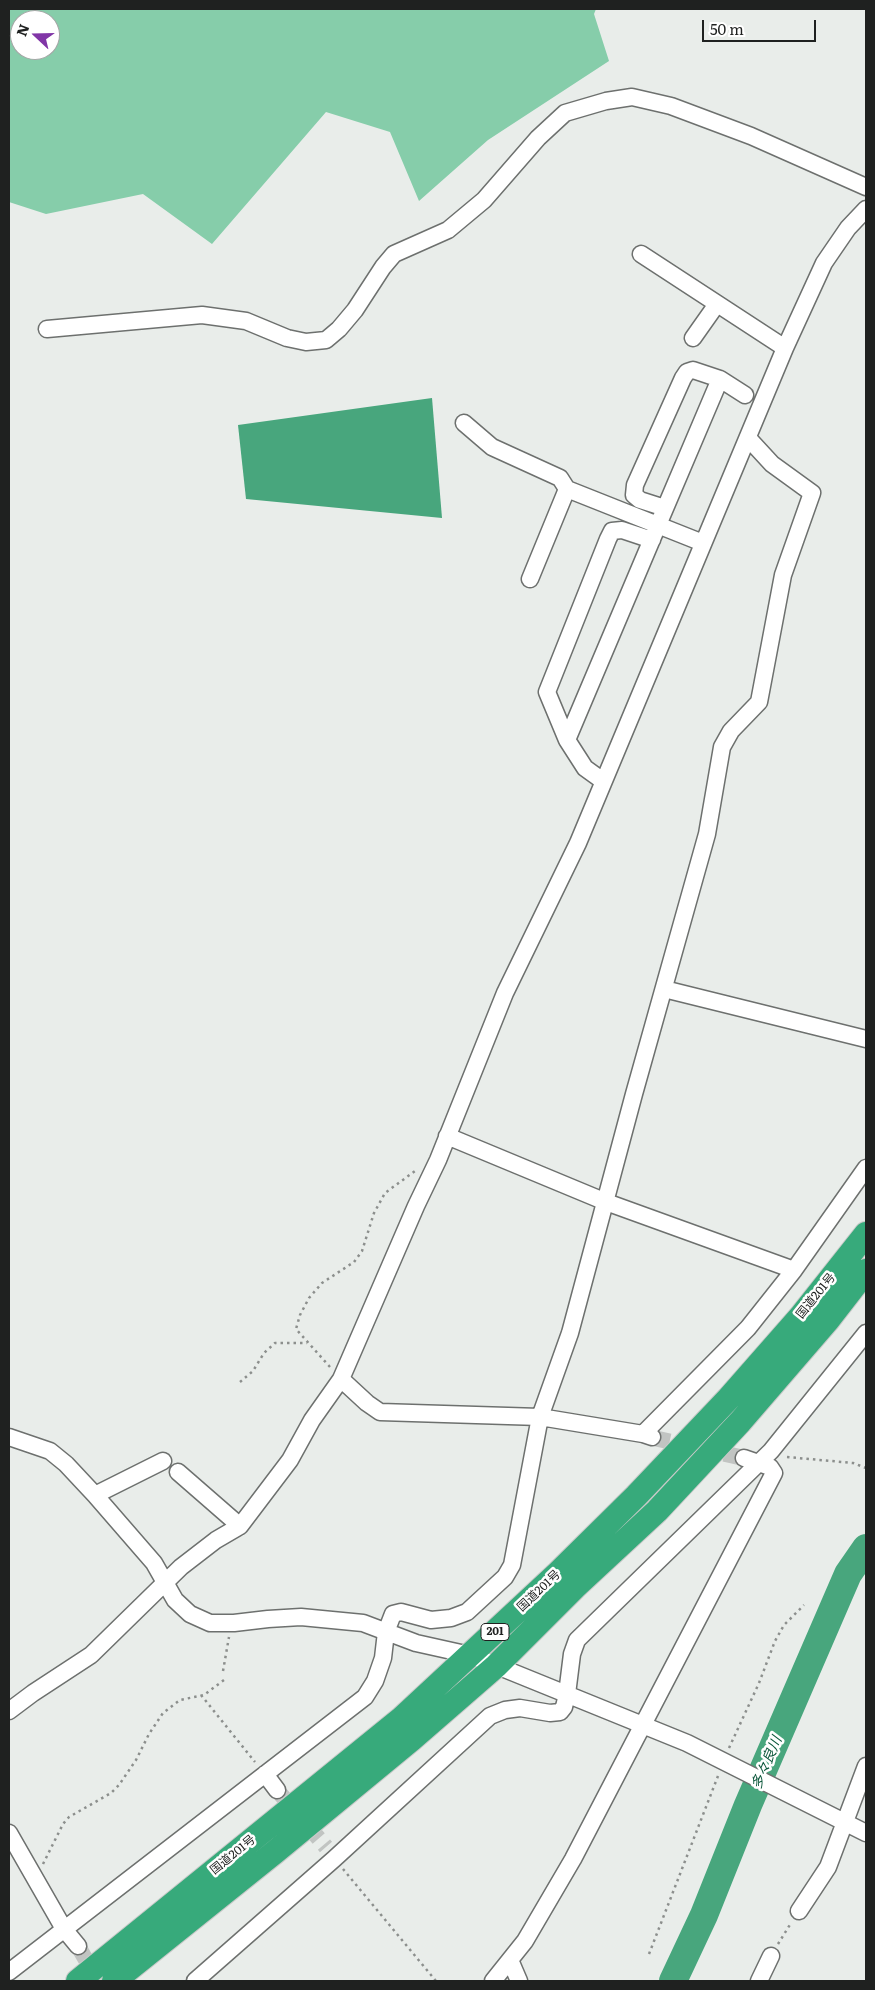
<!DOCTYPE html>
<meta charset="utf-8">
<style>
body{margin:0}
#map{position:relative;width:875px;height:1990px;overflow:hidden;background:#e9edea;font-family:Literata,serif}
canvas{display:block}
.frame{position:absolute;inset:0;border:10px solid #1f2120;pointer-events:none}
.north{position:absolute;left:10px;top:10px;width:50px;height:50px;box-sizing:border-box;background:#fff;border:1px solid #a5a6a6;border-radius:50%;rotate:291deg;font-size:14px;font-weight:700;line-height:20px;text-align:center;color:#1f2120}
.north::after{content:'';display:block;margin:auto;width:18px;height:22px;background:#8136a7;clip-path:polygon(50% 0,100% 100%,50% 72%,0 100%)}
.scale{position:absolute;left:702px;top:20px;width:114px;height:22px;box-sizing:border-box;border:2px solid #1f2120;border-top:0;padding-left:6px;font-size:15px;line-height:18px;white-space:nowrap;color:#1f2120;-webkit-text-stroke:4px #fff;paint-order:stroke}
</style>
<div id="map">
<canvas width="875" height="1990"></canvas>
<div class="frame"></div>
<div class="north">N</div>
<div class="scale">50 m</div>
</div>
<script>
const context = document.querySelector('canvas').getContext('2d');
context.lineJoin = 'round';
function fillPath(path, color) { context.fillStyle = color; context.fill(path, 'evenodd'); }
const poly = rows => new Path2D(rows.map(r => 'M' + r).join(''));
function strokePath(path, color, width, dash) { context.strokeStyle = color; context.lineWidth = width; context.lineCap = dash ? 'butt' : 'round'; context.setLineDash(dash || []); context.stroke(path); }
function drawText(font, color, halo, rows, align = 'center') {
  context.font = font + ' Literata,"Noto Sans JP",serif'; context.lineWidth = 5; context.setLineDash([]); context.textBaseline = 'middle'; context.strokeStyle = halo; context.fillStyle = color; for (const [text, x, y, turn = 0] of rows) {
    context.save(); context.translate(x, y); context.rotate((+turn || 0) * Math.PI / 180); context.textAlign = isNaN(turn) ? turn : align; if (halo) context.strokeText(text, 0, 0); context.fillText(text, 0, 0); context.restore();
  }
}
fillPath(poly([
 [9,9,596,9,594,14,609,61,488,140,419,201,390,132,326,112,212,244,143,194,46,214,9,202],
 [20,20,50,20,50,50,20,50]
]), '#86cdaa');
fillPath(poly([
 [432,398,442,518,246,499,238,425]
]), '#48a67d');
strokePath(poly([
 [673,1981,704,1915,748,1805,848,1574,866,1548]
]), '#48a67d', 28);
strokePath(poly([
 [654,1438,744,1458],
 [277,1790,326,1847],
 [78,1946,98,1981]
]), '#c1c4c2', 16, [16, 8]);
const minor = poly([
 [641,254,785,348],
 [47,329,202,315,246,321,287,338,306,342,326,340,339,329,355,310,383,267,394,254,448,230,484,200,538,138,565,113,606,101,632,97,671,106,751,136,866,187],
 [693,338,717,304],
 [720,379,745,395],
 [464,423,492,447,560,478,567,489],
 [652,540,622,530,612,531,608,539,547,692,567,740,658,525,720,379,693,370,687,372,683,378,635,485,634,495,640,500,665,508],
 [530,579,567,489,703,543],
 [567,740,585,768,603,781],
 [664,989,866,1039],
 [447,1136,606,1202,794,1270],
 [341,1379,367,1403,380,1412,540,1417,643,1434,652,1437],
 [643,1434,748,1328,794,1270,866,1168],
 [9,1437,50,1451,66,1464,95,1495,154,1563,175,1600,190,1614,210,1623,234,1623,268,1619,301,1617,363,1623,416,1643,470,1655,687,1743,866,1833],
 [178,1472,240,1526],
 [95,1495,163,1461],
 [9,1711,33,1693,91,1655,181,1567,216,1540,240,1526,290,1460,312,1420,341,1379,416,1206,438,1160,505,993,578,843,785,348,824,263,848,228,866,209],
 [265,1774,277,1790],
 [9,1833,64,1929,78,1946],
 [799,1911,828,1867,866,1766],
 [510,1960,519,1981],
 [9,1972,365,1697,375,1681,383,1658,386,1632,393,1614,401,1612,431,1620,451,1618,467,1612,505,1577,512,1565,540,1417,570,1333,634,1094,707,834,722,747,731,731,759,702,783,575,812,493,772,464,748,438],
 [195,1981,334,1859,490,1716,505,1710,520,1708,550,1713,560,1712,564,1707,567,1694,572,1654,577,1640,771,1451,866,1333],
 [493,1981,525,1941,573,1859,774,1473,770,1467,744,1458],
 [759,1981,771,1956]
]);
const highway = poly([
 [78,1981,402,1718,558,1573,636,1496,729,1398,801,1316,866,1234],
 [114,1981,275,1852,412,1739,496,1666,575,1587,657,1511,740,1422,828,1320,866,1271]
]);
strokePath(minor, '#6d706e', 19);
strokePath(highway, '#c9cac9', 26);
strokePath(poly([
 [330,1367,296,1329,300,1315,309,1298,322,1283,354,1262,362,1251,374,1213,385,1193,415,1171],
 [240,1382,253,1371,264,1353,275,1343,307,1343],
 [787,1457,853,1463,866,1468],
 [223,1671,229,1637],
 [201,1695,255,1762],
 [729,1748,759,1683,775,1641,784,1625,804,1605],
 [43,1864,63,1824,69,1817,111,1793,119,1785,136,1760,149,1734,163,1713,180,1700,204,1695,224,1680],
 [343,1869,436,1981],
 [778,1944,791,1923],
 [649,1954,718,1776]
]), '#8c8f8d', 2.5, [2.5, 4]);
strokePath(minor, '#fff', 16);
strokePath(highway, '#37aa7b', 24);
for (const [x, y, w] of [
 [495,1632,28]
]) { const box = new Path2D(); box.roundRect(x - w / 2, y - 8.5, w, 17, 4); context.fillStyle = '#fff'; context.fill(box); strokePath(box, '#1f2120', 1); }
drawText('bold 11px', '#1f2120', null, [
 ["201",495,1632]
]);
drawText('12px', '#1f2120', '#fff', [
 ["国道201号",816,1296,-51],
 ["国道201号",539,1591,-43],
 ["国道201号",233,1855,-39]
]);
drawText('italic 14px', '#0c573b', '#fff', [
 ["多々良川",767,1763,-67]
]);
</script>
